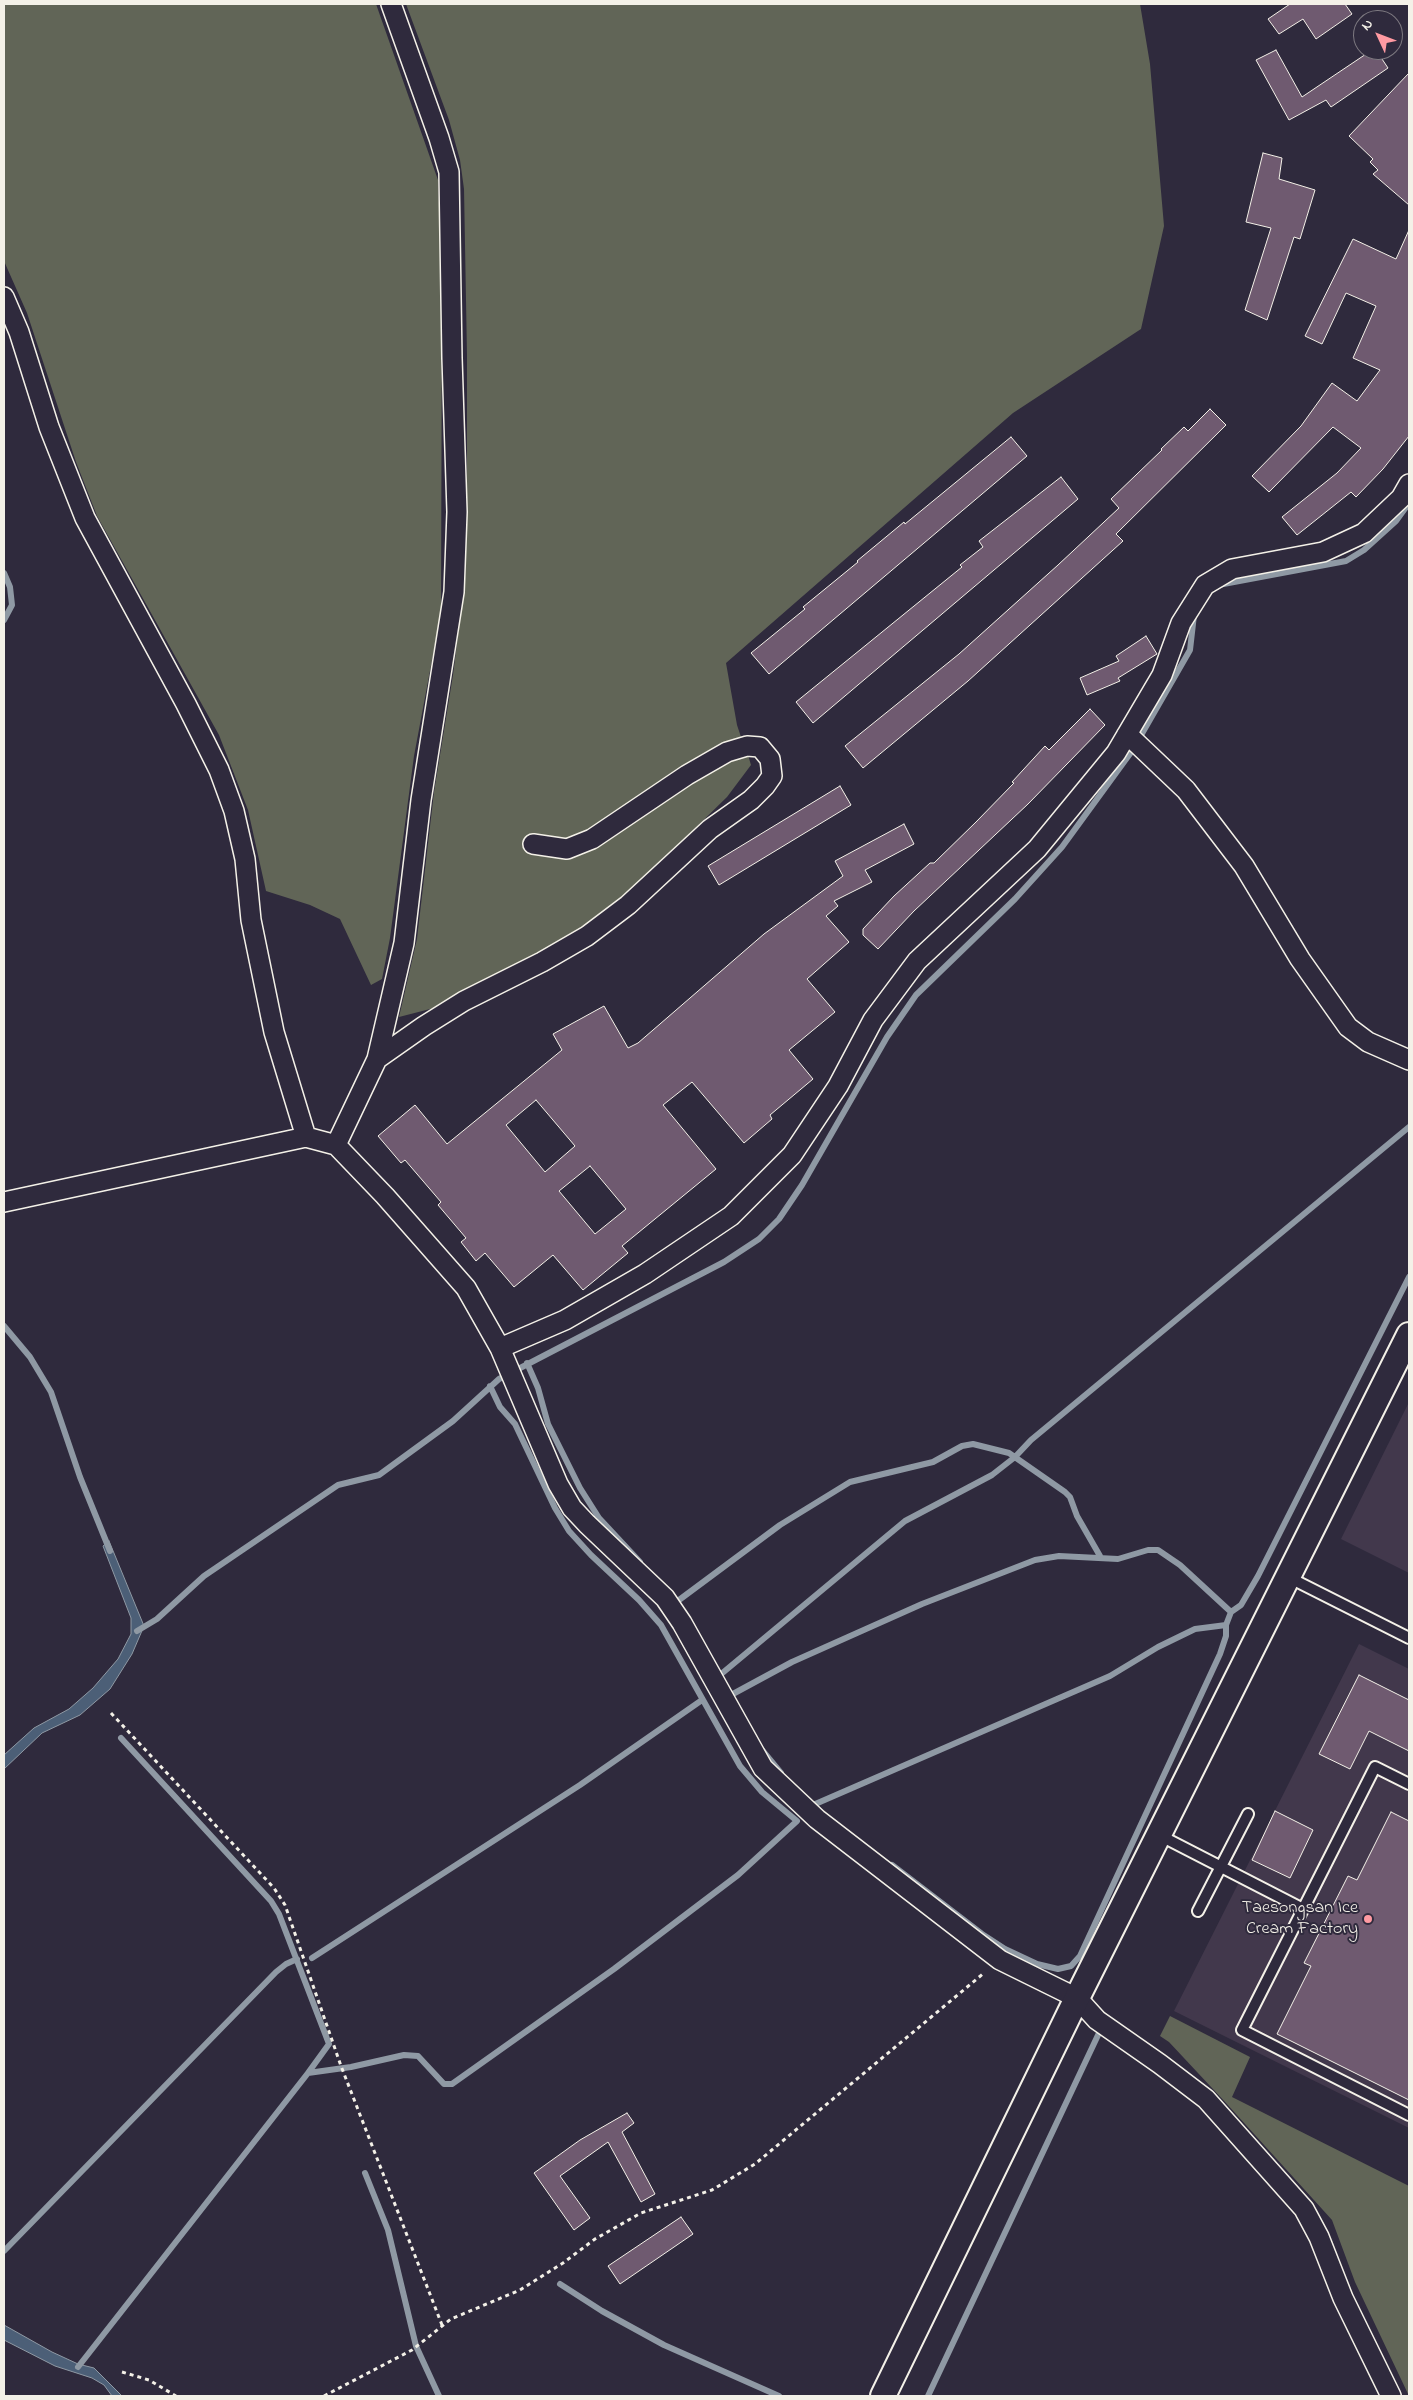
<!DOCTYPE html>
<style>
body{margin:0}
#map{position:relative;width:1413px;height:2400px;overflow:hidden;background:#2f2a3d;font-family:"Indie Flower",sans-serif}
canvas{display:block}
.frame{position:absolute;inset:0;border:5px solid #f4f1e8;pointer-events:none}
.north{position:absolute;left:1353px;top:10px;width:50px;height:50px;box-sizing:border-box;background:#2f2a3d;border:1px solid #7e7a81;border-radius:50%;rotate:313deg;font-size:14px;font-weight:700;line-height:20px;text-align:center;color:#f4f1e8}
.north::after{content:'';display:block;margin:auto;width:18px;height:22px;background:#ff9aa2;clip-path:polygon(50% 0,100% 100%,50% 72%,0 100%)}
</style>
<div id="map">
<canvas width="1413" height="2400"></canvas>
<div class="frame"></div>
<div class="north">N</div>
</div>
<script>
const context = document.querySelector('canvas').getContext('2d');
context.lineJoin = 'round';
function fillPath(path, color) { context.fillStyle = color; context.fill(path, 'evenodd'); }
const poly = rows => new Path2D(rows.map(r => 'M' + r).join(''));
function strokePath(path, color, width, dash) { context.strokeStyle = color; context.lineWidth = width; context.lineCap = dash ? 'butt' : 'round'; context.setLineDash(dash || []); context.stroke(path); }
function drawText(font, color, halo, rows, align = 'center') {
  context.font = font + ' "Indie Flower",sans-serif'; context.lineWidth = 4; context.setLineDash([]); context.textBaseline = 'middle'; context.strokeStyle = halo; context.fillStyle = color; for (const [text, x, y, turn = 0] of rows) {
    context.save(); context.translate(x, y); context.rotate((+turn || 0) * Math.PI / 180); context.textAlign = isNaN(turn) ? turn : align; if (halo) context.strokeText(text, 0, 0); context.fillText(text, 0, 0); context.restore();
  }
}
fillPath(poly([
 [1409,1402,1409,1573,1341,1539],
 [1359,1644,1409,1669,1409,2128,1174,2011]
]), '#42384c');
fillPath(poly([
 [4,4,376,4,438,180,442,278,441,612,414,756,390,938,382,979,371,985,340,919,310,905,266,891,248,810,219,735,97,516,76,462,27,313,4,261],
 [406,4,1140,4,1150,64,1164,226,1141,329,1013,413,726,663,737,725,742,740,724,745,690,766,636,805,593,832,567,841,531,837,526,849,564,856,582,851,619,832,672,794,728,760,748,755,751,765,727,797,623,899,570,936,527,960,434,1008,399,1017,417,939,434,792,453,675,465,579,467,505,467,356,464,189,460,160,449,120],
 [1170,2016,1250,2057,1232,2097,1409,2186,1409,2396,1355,2282,1332,2220,1226,2103,1169,2042,1160,2036]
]), '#616557');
const water = poly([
 [109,1541,144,1626,132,1654,110,1689,80,1715,42,1733,4,1769,4,1755,34,1728,69,1709,93,1688,118,1659,131,1634,131,1618,103,1546,109,1541],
 [4,2325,52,2352,78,2364,94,2368,122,2396,112,2396,104,2385,92,2378,55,2366,4,2340,4,2325]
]);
fillPath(water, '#4c5f77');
strokePath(water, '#8f99a4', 1);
strokePath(poly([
 [4,573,10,587,12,605,4,620],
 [1218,585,1346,561,1364,550,1396,521,1409,503],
 [4,1326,30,1357,51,1392,80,1477,110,1551],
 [527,1363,538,1388,548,1424,580,1488,599,1518,640,1562],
 [675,1603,780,1525,850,1482,933,1462,962,1446,973,1444,1009,1453,1065,1492,1070,1497,1077,1516,1100,1556],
 [137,1631,157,1619,204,1576,338,1485,379,1475,453,1421,499,1379,724,1262,759,1239,779,1219,802,1185,887,1037,916,995,1015,899,1062,847,1132,751,1190,650,1194,615],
 [720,1675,905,1521,992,1475,1015,1457,1031,1440,1409,1127],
 [731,1695,792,1662,922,1604,1035,1560,1059,1556,1118,1559,1148,1550,1158,1550,1180,1565,1231,1612],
 [121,1738,271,1901,279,1914,329,2044,308,2073],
 [762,1750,781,1773],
 [813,1805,1110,1676,1158,1647,1195,1629,1226,1625],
 [892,1865,982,1934,1005,1949,1037,1964,1058,1969,1071,1966,1080,1956,1220,1654,1226,1636,1226,1625,1231,1612,1241,1605,1258,1576,1409,1277],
 [312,1958,580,1785,702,1700],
 [365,2173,388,2230,416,2346,439,2396],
 [4,2251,276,1972,286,1964,297,1959],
 [560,2284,602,2311,664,2345,779,2396],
 [78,2367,308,2073,351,2067,404,2055,418,2056,444,2084,452,2084,614,1969,738,1875,797,1821,762,1792,740,1766,661,1625,639,1600,591,1555,569,1531,555,1508,515,1424,500,1407,490,1386],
 [928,2396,1099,2033]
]), '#8f99a4', 6);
const building = poly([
 [1290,4,1345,4,1352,14,1316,39,1303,19,1279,34,1268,19,1290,4],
 [1276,50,1302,97,1372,50,1376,50,1388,68,1331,107,1326,100,1289,120,1256,60,1276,50],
 [1409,73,1409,205,1373,174,1378,170,1370,162,1373,159,1349,136,1409,73],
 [1263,153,1282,158,1279,179,1315,190,1300,239,1294,237,1267,320,1245,310,1271,228,1246,222,1263,153],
 [1409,230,1409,436,1383,469,1356,497,1351,492,1297,535,1282,517,1337,473,1361,448,1333,427,1269,492,1252,476,1301,426,1332,383,1357,401,1380,370,1353,358,1376,306,1346,293,1322,344,1305,336,1353,239,1396,259,1409,230],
 [1210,409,1226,425,1116,534,1123,541,968,681,863,768,845,746,959,654,1058,565,1119,508,1111,499,1162,450,1161,449,1184,427,1188,431,1210,409],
 [1011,437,1027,456,769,674,751,653,805,609,803,607,858,562,857,561,904,522,905,524,1011,437],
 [1061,477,1078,499,813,723,796,702,962,567,960,565,983,547,979,541,1061,477],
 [1146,636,1157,654,1118,678,1120,681,1087,695,1080,678,1119,661,1116,656,1146,636],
 [1090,709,1105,725,1028,804,914,911,878,949,863,935,863,929,894,896,930,863,934,863,976,822,1014,783,1012,782,1045,746,1049,750,1090,709],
 [840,786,851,805,719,885,708,866,840,786],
 [904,824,914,844,865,870,872,882,834,901,838,906,826,916,849,942,807,979,835,1012,789,1050,813,1079,770,1115,772,1119,744,1143,692,1082,663,1105,716,1169,622,1246,628,1253,583,1290,553,1255,514,1287,485,1253,476,1261,461,1242,466,1238,438,1205,441,1202,405,1160,401,1163,378,1136,415,1105,447,1144,562,1050,553,1034,604,1006,628,1048,638,1043,764,934,843,876,835,861,904,824],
 [536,1100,575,1146,545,1172,506,1125,536,1100],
 [590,1166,626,1209,595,1234,559,1191,590,1166],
 [1359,1675,1409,1700,1409,1751,1369,1731,1350,1769,1319,1754,1359,1675],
 [1275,1811,1313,1830,1290,1878,1252,1860,1275,1811],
 [1391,1812,1409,1821,1409,2100,1277,2034,1311,1966,1304,1963,1348,1876,1357,1880,1391,1812],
 [627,2113,634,2123,622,2132,655,2194,641,2202,608,2142,560,2176,590,2218,574,2230,534,2173,580,2140,627,2113],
 [681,2217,693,2234,620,2284,608,2266,681,2217]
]);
fillPath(building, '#6f5a70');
strokePath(building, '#f4f1e8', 1);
const service = poly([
 [1288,1577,1409,1638],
 [1409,1784,1375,1767,1242,2030,1409,2115],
 [1159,1835,1303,1909],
 [1198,1911,1248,1814]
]);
const minor = poly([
 [4,297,19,332,49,427,85,518,186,704,219,770,234,811,245,859,251,920,274,1032,306,1137],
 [1127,734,1186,790,1244,866,1300,959,1348,1027,1368,1042,1409,1060],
 [377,1059,424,1026,464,1001,542,962,587,936,628,905,710,829,751,800,765,786,772,776,770,759,760,747,747,746,727,752,687,775,592,839,567,849,533,844],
 [336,1145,377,1059,404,943,421,800,454,592,457,512,452,358,449,172,439,138,391,4],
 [4,1202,306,1137,336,1145,385,1196,466,1288,500,1348,558,1484,572,1508,587,1524,665,1598,682,1623,763,1768,817,1819,1000,1960,1077,1998,1097,2020,1160,2064,1206,2099,1304,2209,1319,2237,1343,2298,1391,2396],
 [500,1348,565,1320,645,1274,731,1216,792,1155,838,1086,873,1020,917,961,1037,849,1116,753,1162,675,1181,623,1205,585,1232,569,1323,552,1364,533,1401,498,1409,484]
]);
const tertiary = poly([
 [883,2396,1077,1998,1409,1335]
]);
strokePath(service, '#f4f1e8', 14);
strokePath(minor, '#f4f1e8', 22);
strokePath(tertiary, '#f4f1e8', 28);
strokePath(poly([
 [111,1713,274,1888,285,1905,341,2066,442,2325],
 [122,2372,149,2380,176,2396],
 [324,2396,412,2350,451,2319,520,2290,563,2263,595,2239,641,2213,712,2190,755,2164,984,1973]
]), '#f4f1e8', 3, [4, 4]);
strokePath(service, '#2f2a3d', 10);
strokePath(minor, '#2f2a3d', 19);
strokePath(tertiary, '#2f2a3d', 24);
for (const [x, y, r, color] of [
 [1368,1919,5,"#ff9aa2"]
]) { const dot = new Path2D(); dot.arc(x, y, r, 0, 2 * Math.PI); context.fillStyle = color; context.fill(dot); strokePath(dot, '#2f2a3d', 2); }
drawText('18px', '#f4f1e8', '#2f2a3d', [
 ["Taesongsan Ice",1358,1909],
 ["Cream Factory",1358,1930]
], 'right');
</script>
